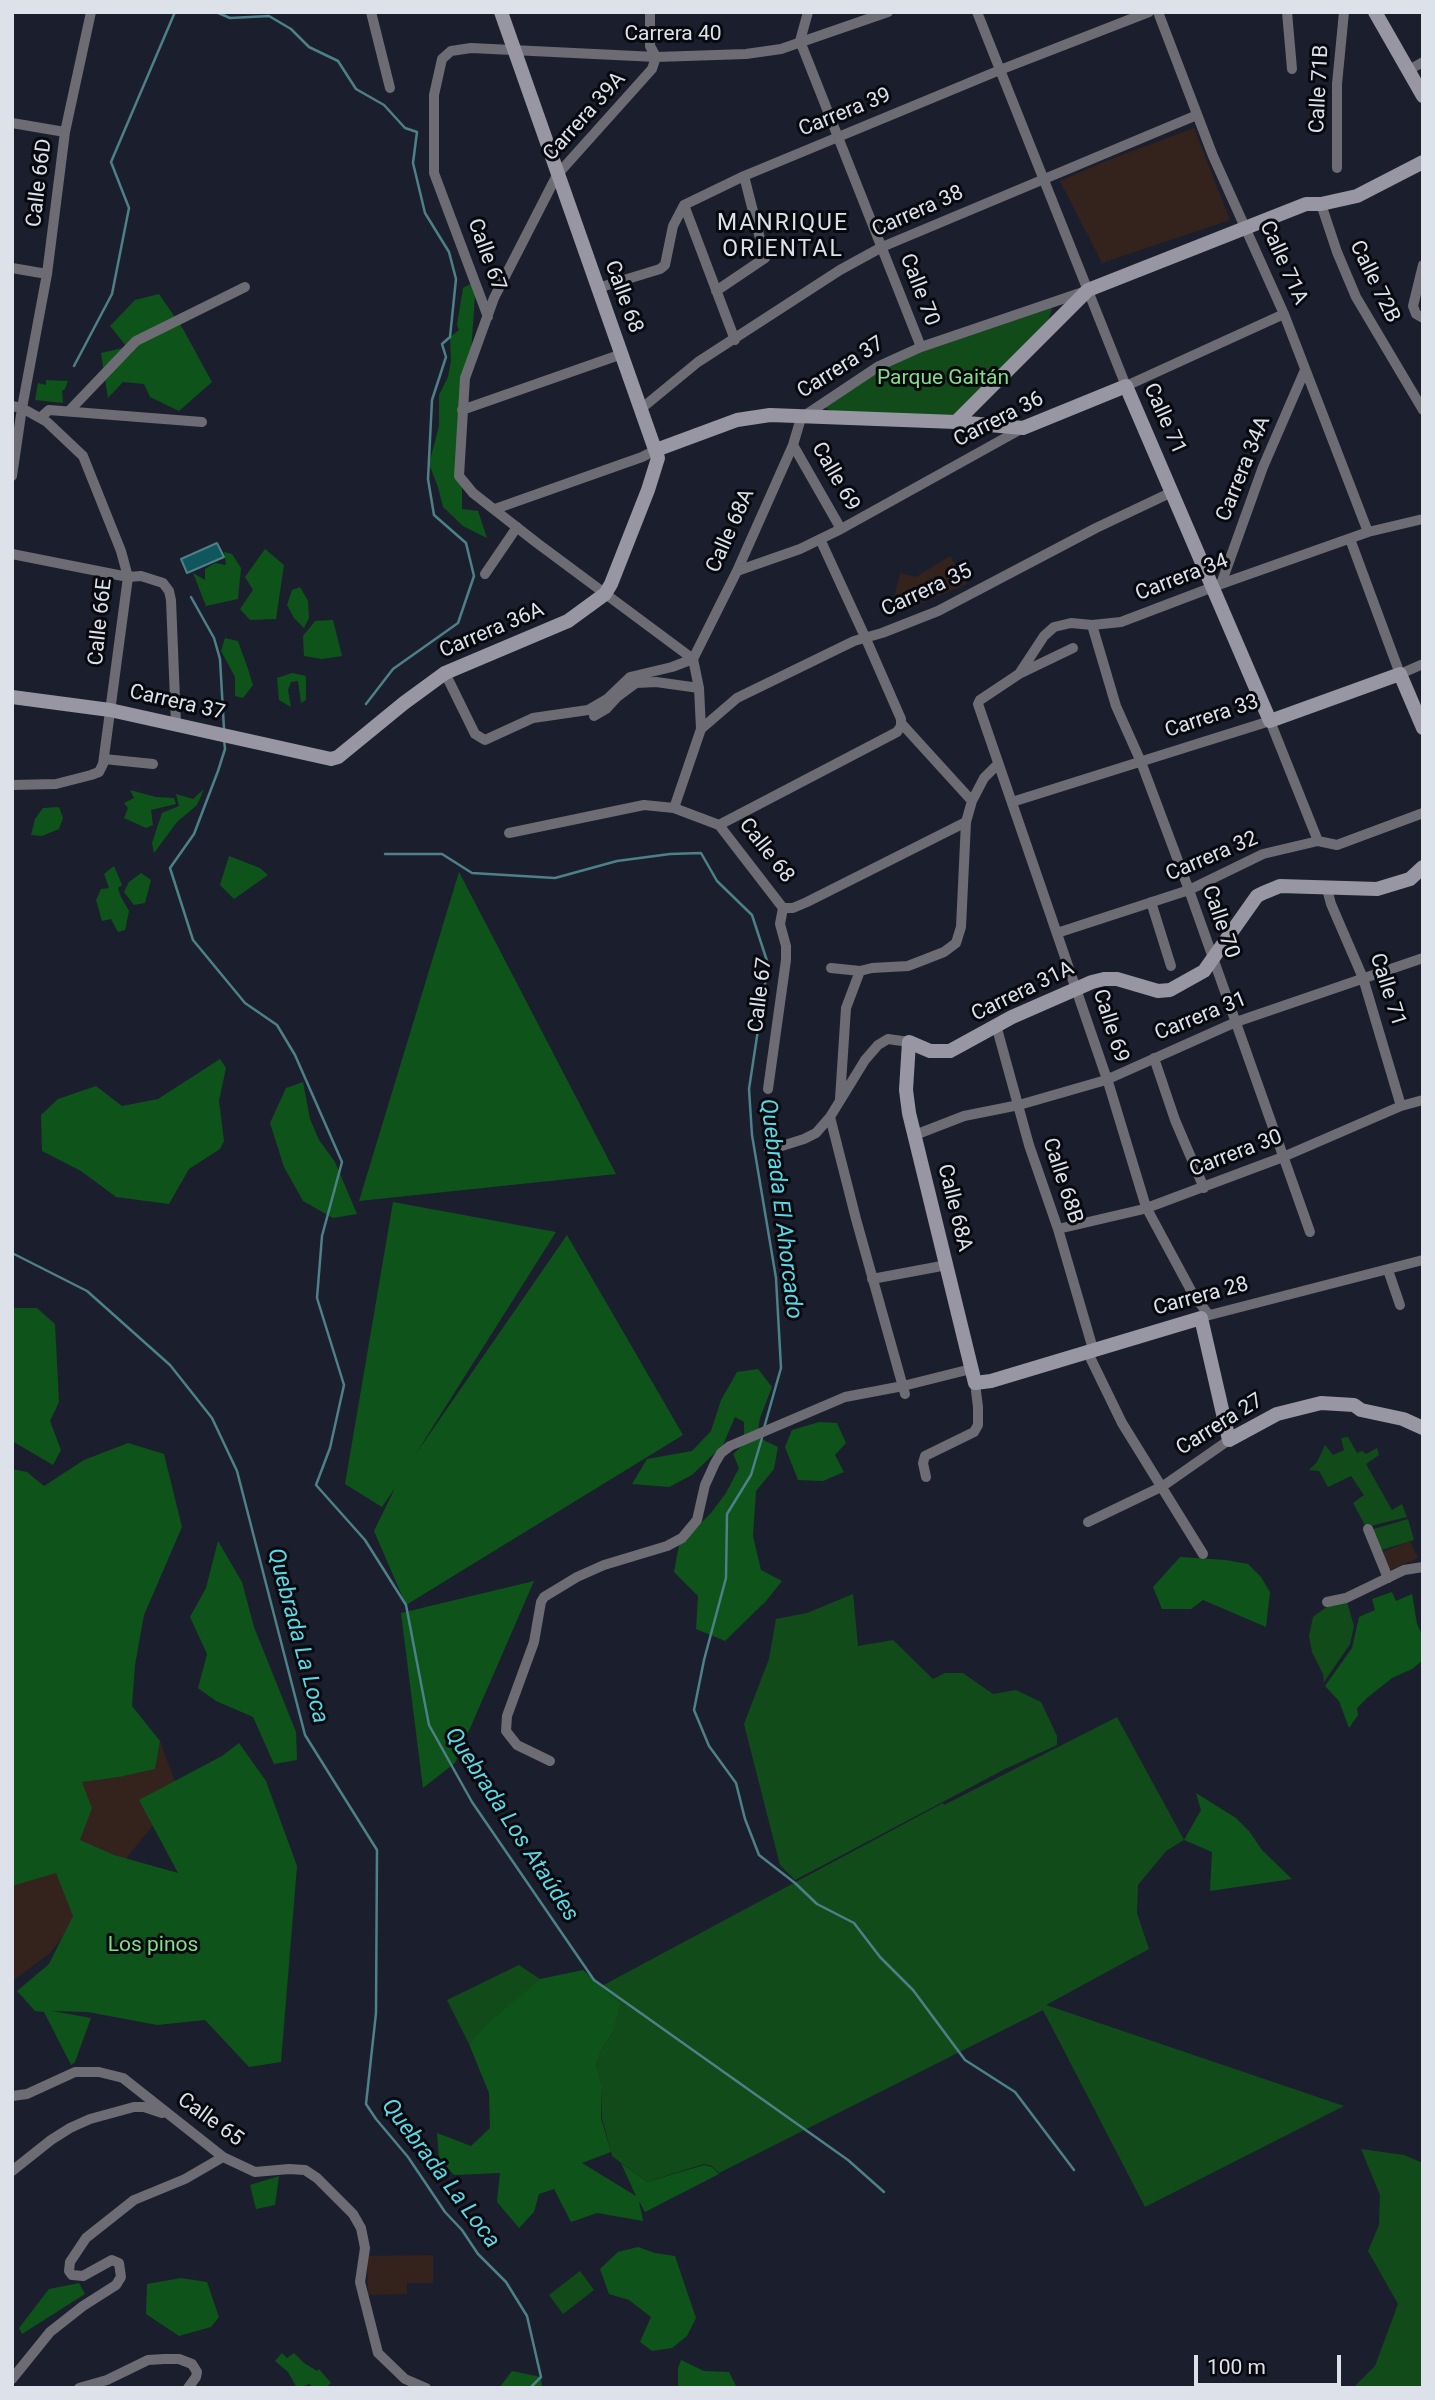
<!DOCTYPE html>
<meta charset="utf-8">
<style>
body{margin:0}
#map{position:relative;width:1435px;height:2400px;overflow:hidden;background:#1b1f2d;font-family:Roboto,sans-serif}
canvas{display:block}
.frame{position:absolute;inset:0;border:14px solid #dde1ea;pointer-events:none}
.scale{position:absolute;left:1194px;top:2355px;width:147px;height:32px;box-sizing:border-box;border:4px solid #dde1ea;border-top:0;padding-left:9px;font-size:21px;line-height:24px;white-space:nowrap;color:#dde1ea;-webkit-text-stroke:5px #08090f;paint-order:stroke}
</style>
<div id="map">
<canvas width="1435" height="2400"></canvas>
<div class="frame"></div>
<div class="scale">100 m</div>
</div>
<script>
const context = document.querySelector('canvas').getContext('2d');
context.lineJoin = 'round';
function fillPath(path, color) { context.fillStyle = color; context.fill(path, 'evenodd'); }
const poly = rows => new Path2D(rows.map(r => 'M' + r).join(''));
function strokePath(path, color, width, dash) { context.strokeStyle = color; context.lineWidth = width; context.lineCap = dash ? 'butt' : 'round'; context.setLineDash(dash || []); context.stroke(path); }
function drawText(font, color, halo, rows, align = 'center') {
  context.font = font + ' Roboto,sans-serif'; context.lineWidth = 6; context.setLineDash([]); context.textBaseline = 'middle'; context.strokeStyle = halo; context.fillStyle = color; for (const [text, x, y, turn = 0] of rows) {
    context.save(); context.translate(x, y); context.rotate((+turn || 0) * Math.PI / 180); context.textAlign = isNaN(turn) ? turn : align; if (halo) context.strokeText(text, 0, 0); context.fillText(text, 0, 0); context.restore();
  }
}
fillPath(poly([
 [1194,128,1230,220,1102,263,1060,181,1106,161],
 [950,556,967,584,901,611,894,597,900,573,916,577],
 [1410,1541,1418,1558,1388,1571,1380,1553],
 [160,1741,179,1793,49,1954,12,1981,12,1817],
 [433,2255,433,2283,407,2283,407,2294,368,2295,367,2256]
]), '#34221d');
fillPath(poly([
 [1052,308,1045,332,956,422,848,419,824,407,896,358],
 [1348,1437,1357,1453,1362,1451,1366,1454,1377,1448,1379,1455,1366,1464,1392,1510,1402,1504,1407,1517,1366,1527,1353,1503,1364,1495,1351,1476,1328,1487,1319,1471,1309,1470,1317,1462,1325,1445,1333,1455,1344,1450,1341,1438],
 [1408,1519,1414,1540,1378,1551,1370,1530],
 [853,1594,858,1646,893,1640,933,1679,945,1673,963,1673,993,1694,1016,1690,1041,1702,1057,1736,1057,1745,1005,1769,795,1880,780,1865,744,1724,769,1659,776,1619,807,1613],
 [1347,1602,1354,1626,1350,1644,1324,1682,1323,1674,1312,1652,1309,1636,1313,1617,1328,1606],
 [1117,1717,1184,1840,1166,1851,1138,1885,1137,1913,1149,1949,1046,2005,1344,2106,1145,2207,1043,2010,719,2173,712,2166,704,2164,647,2182,612,2156,602,2118,602,2086,596,2067,601,2051,612,2033,600,1987,943,1803,944,1805],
 [519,1965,540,1979,469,2044,447,2000],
 [1361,2149,1404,2155,1423,2163,1423,2388,1353,2388,1375,2366,1398,2304,1368,2251,1379,2225,1380,2195],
 [580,2271,594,2290,563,2314,549,2295]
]), '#124b1a');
fillPath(poly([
 [476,281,462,481,462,509,478,511,487,538,463,526,443,507,438,487,429,464,439,426,439,395,448,377,451,361,450,337,459,330,457,325,463,288],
 [159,294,183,329,212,382,179,411,150,397,144,384,123,382,108,398,101,353,127,347,110,326,135,300],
 [46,380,68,381,65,389,62,391,63,403,35,400,38,383,46,385],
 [265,549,284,565,276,619,250,620,240,609,253,590,245,577],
 [224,552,232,554,241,568,238,599,206,606,193,573,205,580,205,569,215,563,226,565],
 [300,587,308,601,309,618,304,628,294,618,287,605,292,590],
 [333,620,342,656,322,659,304,656,303,636,315,621],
 [225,638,238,641,248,669,253,685,243,698,235,696,235,677,221,651],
 [292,673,306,676,306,700,301,703,298,681,291,682,288,690,291,707,279,700,277,678],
 [204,789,197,805,177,822,154,853,152,843,162,813,179,806,176,794,193,799],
 [130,790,156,797,174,798,176,804,151,810,153,825,146,828,124,818,128,808,124,803,134,798],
 [59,807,63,818,59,829,42,836,31,835,35,819,43,808],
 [229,856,260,868,268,875,234,899,220,885],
 [114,866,122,885,118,888,121,897,129,911,125,930,118,932,111,919,102,921,96,900,101,889,109,888,104,874],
 [459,872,616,1174,359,1201],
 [141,873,151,880,145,903,134,905,124,892,129,882],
 [220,1059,226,1068,219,1101,224,1141,220,1149,189,1169,169,1204,116,1197,81,1171,42,1151,41,1115,58,1099,96,1086,122,1106,158,1099],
 [303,1082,310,1119,319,1140,335,1162,357,1214,333,1218,303,1201,284,1167,270,1123,286,1088],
 [393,1202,556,1232,415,1455,567,1235,683,1435,406,1605,374,1531,395,1488,382,1507,345,1484],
 [12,1305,15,1308,37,1308,55,1324,59,1402,50,1421,61,1450,53,1465,12,1441],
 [758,1369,772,1387,760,1418,757,1437,778,1447,774,1469,756,1491,753,1536,761,1570,782,1581,766,1601,725,1641,696,1629,698,1596,674,1572,679,1545,711,1513,726,1493,739,1468,733,1454,744,1444,744,1422,735,1417,723,1445,692,1475,669,1487,632,1484,647,1459,692,1451,711,1431,721,1400,737,1372],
 [819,1422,837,1423,846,1443,835,1455,844,1472,823,1481,798,1480,785,1447,792,1430],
 [128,1443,164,1454,182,1527,144,1615,135,1665,132,1706,160,1741,155,1769,119,1777,82,1782,92,1808,80,1840,114,1855,178,1873,139,1800,222,1756,239,1743,266,1781,297,1866,281,2062,249,2067,205,2020,157,2025,88,2012,52,2011,91,2018,75,2062,71,2065,44,2012,35,2011,17,1991,49,1964,73,1916,56,1873,12,1886,12,1469,27,1472,44,1486,84,1460],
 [218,1541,242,1582,254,1627,296,1732,297,1760,274,1764,253,1717,216,1701,198,1688,207,1654,190,1617,206,1588],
 [1180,1557,1226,1560,1248,1564,1261,1577,1270,1592,1266,1627,1203,1600,1191,1609,1162,1609,1153,1587],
 [534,1581,455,1763,423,1788,401,1613],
 [1392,1592,1396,1601,1412,1594,1417,1624,1422,1635,1423,1660,1412,1669,1392,1678,1367,1698,1357,1708,1358,1715,1349,1728,1339,1701,1325,1686,1352,1648,1359,1617,1375,1610,1372,1599],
 [1196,1793,1236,1818,1249,1831,1262,1850,1292,1879,1210,1891,1212,1852,1184,1840,1201,1810],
 [583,1970,620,2004,612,2033,601,2051,596,2066,602,2086,601,2118,611,2152,582,2163,636,2196,621,2163,647,2182,704,2165,712,2167,719,2174,645,2212,639,2201,643,2221,597,2213,571,2222,554,2189,539,2194,534,2212,519,2228,497,2202,500,2173,454,2175,439,2158,437,2133,471,2146,490,2128,489,2093,469,2044,490,2022,540,1979],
 [279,2176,275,2205,256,2209,250,2185],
 [638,2247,655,2253,675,2256,696,2318,687,2336,672,2348,652,2351,640,2342,651,2317,629,2300,609,2294,600,2269,618,2252],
 [181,2278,207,2282,219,2317,211,2327,179,2336,146,2314,147,2284],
 [79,2283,85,2294,22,2334,19,2328,49,2289],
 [282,2353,287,2358,294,2353,304,2363,317,2371,319,2369,331,2383,325,2388,312,2388,310,2384,297,2388,288,2372,275,2361],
 [681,2360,704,2371,729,2372,737,2388,678,2388,678,2368],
 [512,2371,541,2377,542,2388,499,2388]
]), '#0e531a');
const water = poly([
 [217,543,224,557,187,573,181,559,217,543]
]);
fillPath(water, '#0f575d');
strokePath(water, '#4d8087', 2);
strokePath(poly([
 [216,12,230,18,269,16,291,29,309,47,338,61,356,89,384,105,405,128,417,132,413,163,425,213,449,252,456,279,450,337,442,344,446,357,432,400,428,479,434,515,466,543,474,576,458,623,393,669,366,704],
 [74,366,112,294,129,208,111,162,175,12],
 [191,597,214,638,220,659,224,729],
 [224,739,225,749,218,771,194,834,170,868,193,940,245,1003,277,1025,295,1055,342,1162,322,1236,317,1298,344,1385,330,1448,316,1485,365,1540,406,1605,429,1725,472,1802,594,1980,848,2160,884,2192],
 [385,854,442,854,472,873,555,878,617,861,670,854,701,853,717,881,752,915,768,964,749,1089,752,1135,776,1278,781,1368,764,1428],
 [12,1253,87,1291,170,1365,212,1418,237,1471,305,1735,377,1850,376,2013,366,2104,376,2119,408,2157,445,2212,462,2230,478,2254,506,2282,527,2316,541,2377,530,2388],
 [762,1438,751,1475,727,1514,726,1578,704,1660,694,1710,709,1746,736,1783,745,1819,759,1855,795,1883,817,1904,854,1923,880,1957,913,1990,965,2060,1015,2092,1074,2170]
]), '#4d8087', 2.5);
strokePath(poly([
 [371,12,390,88],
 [650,12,650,46,656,57,652,69,557,175,494,298,465,378,459,476,473,493,537,543,693,659],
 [808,12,800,41,921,347],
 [977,12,1126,386,1284,314],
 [1158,12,1213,156,1284,314,1368,532],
 [1287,12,1292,69],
 [1409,70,1423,62],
 [12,123,65,132],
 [1337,168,1337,84,1344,12],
 [1321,204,1337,252,1356,297,1423,410],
 [684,205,735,340],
 [1423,265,1413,306,1416,314,1423,318],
 [12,268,47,274],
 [598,288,660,269,665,265,673,226,684,205,744,176,1000,70,1149,12],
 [716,291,765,258,744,176],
 [488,317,434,173,434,95,442,59,451,51,471,48,656,57,746,54,781,49,888,12],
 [12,406,22,408,47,422,83,456,121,551,128,577,103,764,99,772,91,775,56,784,12,785],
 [642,408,698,362,840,270,882,247,1197,115],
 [462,410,622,354],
 [69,411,136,341,245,287],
 [40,418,49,410,202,422],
 [793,445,841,529],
 [12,476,22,408,47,274,65,132,91,12],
 [495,509,642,457,656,450],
 [1350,539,1400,674,1423,664],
 [12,554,128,577,141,576,163,583,169,591,171,600,176,724],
 [737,571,800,549,841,529,1023,428],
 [485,574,517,527],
 [1221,584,1263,467,1305,370],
 [1092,625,1116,706,1141,762,1189,890,1310,1232],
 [693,659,737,571,793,445,801,418,879,366,921,347,1086,291],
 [445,673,475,734,485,740,533,718,588,710,607,699,630,677,672,667,693,659],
 [1021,673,1073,648],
 [594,716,606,709,617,697,636,683,656,682,699,688],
 [901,723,972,801],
 [701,729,737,698,854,641,882,633,938,611,1096,528,1172,492],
 [104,759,153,764],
 [1012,802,1270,721,1318,841],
 [674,808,701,729,699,688,693,659],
 [719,825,897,732,901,726,901,719,866,639,820,539],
 [509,833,644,805,674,808,719,825,783,908],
 [1327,889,1331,904,1363,978,1401,1106],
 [1151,902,1171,966],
 [783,908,793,908,807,902,966,822],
 [1057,933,1189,890,1263,854,1318,841,1337,845,1423,813],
 [831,968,860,971,872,968,908,966,944,952,956,943,961,927,966,822,972,801,984,778,997,765],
 [996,1025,1029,1145,1058,1229,1093,1349],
 [1154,1058,1175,1120,1204,1188],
 [768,1089,786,960,786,946,780,924,783,908],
 [840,1099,846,1008,860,971],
 [830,1117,856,1219,905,1394],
 [915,1135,964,1116,1019,1105,1106,1080,1236,1022,1423,958],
 [769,1150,804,1139,816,1133,830,1117,865,1060,878,1045,888,1039,909,1042],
 [1058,1229,1144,1209,1283,1157,1401,1106,1423,1100],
 [1388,1270,1400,1305],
 [872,1279,947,1265],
 [1209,1315,1194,1296,1146,1207,1109,1085,978,704,980,700,1019,674,1044,636,1054,627,1071,623,1092,625,1121,622,1221,584,1368,532,1423,519],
 [1202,1317,1423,1260],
 [1087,1351,1122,1423,1203,1554],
 [926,1477,923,1463,925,1456,974,1432,978,1425,978,1407,975,1383],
 [1088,1522,1163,1486,1229,1440],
 [1368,1529,1388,1578],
 [1327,1602,1346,1598,1404,1570,1423,1567],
 [550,1761,517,1745,506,1731,507,1716,534,1642,541,1602,544,1597,577,1577,604,1565,667,1546,682,1538,697,1520,705,1485,715,1463,721,1453,730,1446,845,1397,903,1386,971,1369],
 [12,2096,27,2094,75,2072,99,2072,123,2078,223,2157,255,2172,289,2169,305,2170,317,2178,353,2214,361,2228,365,2248,360,2282,378,2353,405,2379,426,2388],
 [12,2171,51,2140,70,2128,90,2119,134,2107,144,2107,162,2113],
 [12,2379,50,2332,83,2306,116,2285,121,2277,119,2263,112,2260,83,2276,72,2275,69,2271,70,2262,86,2238,134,2200,185,2179,223,2157],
 [79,2388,107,2380,148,2360,164,2359,179,2359,192,2364,197,2372,196,2377,188,2388]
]), '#6d6b73', 10);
strokePath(poly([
 [1375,12,1423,96],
 [956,422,1088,290,1306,204,1321,204,1357,196,1423,162],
 [656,450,737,420,770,415,956,422,1023,428,1126,386,1270,721,1400,674,1423,728],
 [12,697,110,710,331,759,338,757,404,703,445,673,568,621,605,594,611,584,648,490,658,458,501,12],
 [1423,867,1410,879,1377,889,1280,886,1263,893,1257,896,1204,971,1170,990,1158,991,1117,979,1104,979,1092,982,1012,1017,950,1051,930,1051,909,1042,906,1090,909,1113,975,1383,991,1381,1201,1318,1229,1440,1277,1414,1321,1403,1354,1405,1361,1410,1403,1419,1423,1428]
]), '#9996a3', 14);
drawText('21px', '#dde1ea', '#08090f', [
 ["Carrera 40",673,35],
 ["Calle 71B",1320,89,-87],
 ["Carrera 39",845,113,-22],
 ["Carrera 39A",585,117,-48],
 ["Calle 66D",40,183,-83],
 ["Carrera 38",918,212,-24],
 ["Calle 67",486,255,70],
 ["Calle 71A",1283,263,66],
 ["Calle 72B",1374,282,64],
 ["Calle 70",919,290,69],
 ["Calle 68",623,297,70],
 ["Carrera 37",841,368,-32],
 ["Calle 71",1164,419,66],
 ["Carrera 36",999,420,-27],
 ["Carrera 34A",1244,469,-68],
 ["Calle 69",835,477,60],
 ["Calle 68A",731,531,-66],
 ["Carrera 34",1182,578,-21],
 ["Carrera 35",927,591,-25],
 ["Calle 66E",101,622,-84],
 ["Carrera 36A",492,631,-23],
 ["Carrera 37",177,703,13],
 ["Carrera 33",1212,717,-18],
 ["Calle 68",766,851,52],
 ["Carrera 32",1212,857,-23],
 ["Calle 70",1220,922,71],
 ["Calle 71",1387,990,72],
 ["Carrera 31A",1023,992,-26],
 ["Calle 67",761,995,-83],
 ["Carrera 31",1201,1017,-22],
 ["Calle 69",1110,1026,72],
 ["Carrera 30",1236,1154,-21],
 ["Calle 68B",1062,1181,72],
 ["Calle 68A",954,1208,76],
 ["Carrera 28",1201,1297,-15],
 ["Carrera 27",1220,1425,-32],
 ["Calle 65",210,2120,36]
]);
drawText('21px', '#84db89', '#08090f', [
 ["Parque Gaitán",943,379],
 ["Los pinos",153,1946]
]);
context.letterSpacing = '2px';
drawText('23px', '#dde1ea', '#08090f', [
 ["MANRIQUE",783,224],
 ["ORIENTAL",783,250]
]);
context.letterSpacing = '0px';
drawText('italic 23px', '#59d9e5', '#08090f', [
 ["Quebrada El Ahorcado",780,1209,83],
 ["Quebrada La Loca",297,1636,75],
 ["Quebrada Los Ataúdes",511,1825,57],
 ["Quebrada La Loca",440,2174,53]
]);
</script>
